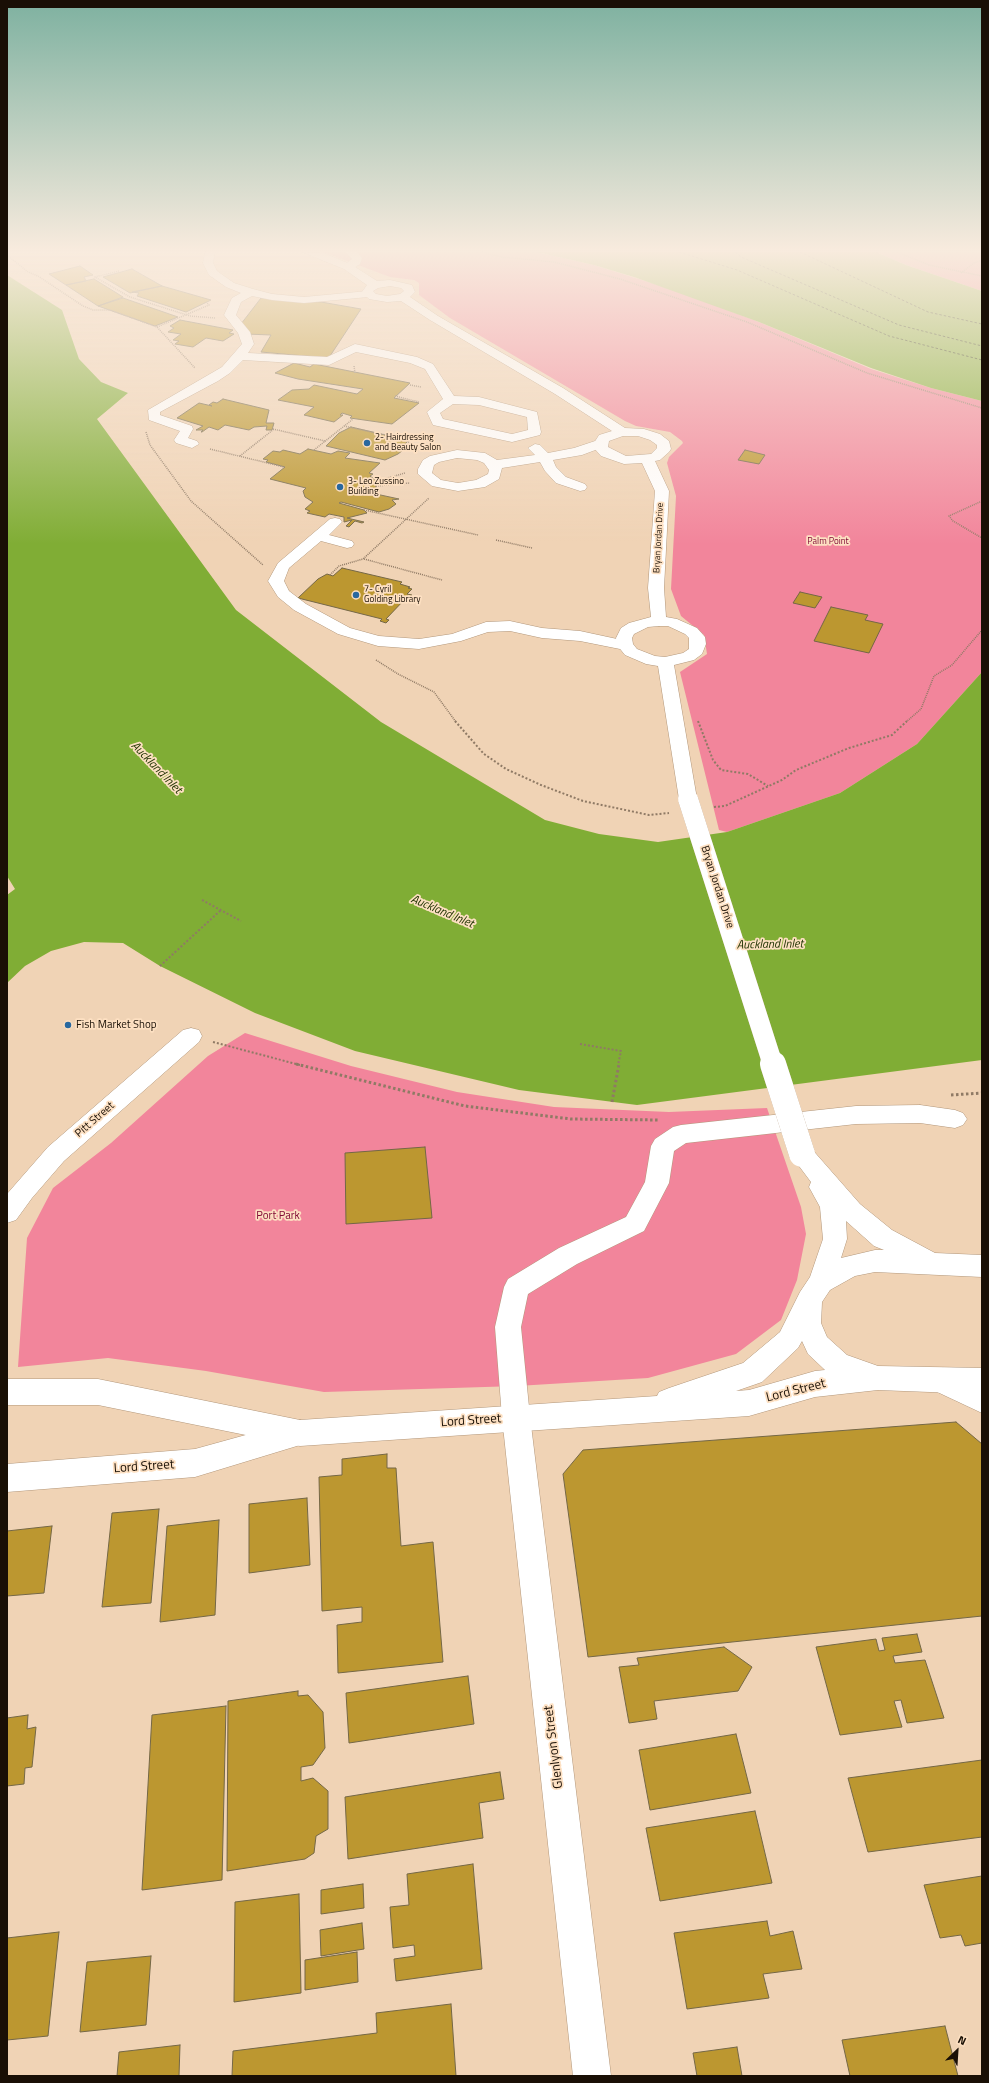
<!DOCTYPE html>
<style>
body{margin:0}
#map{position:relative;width:989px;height:2083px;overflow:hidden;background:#f0d3b5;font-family:"Titillium Web",sans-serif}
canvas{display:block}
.frame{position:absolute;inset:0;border:8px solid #190f05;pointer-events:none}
.north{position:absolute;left:937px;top:2031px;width:40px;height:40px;-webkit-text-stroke:3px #fde0c2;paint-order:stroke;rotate:25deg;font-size:11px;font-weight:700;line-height:16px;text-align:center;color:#190f05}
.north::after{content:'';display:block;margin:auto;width:14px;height:18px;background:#190f05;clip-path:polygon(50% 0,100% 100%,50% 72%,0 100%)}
</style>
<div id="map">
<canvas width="989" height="2083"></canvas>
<div class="frame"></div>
<div class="north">N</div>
</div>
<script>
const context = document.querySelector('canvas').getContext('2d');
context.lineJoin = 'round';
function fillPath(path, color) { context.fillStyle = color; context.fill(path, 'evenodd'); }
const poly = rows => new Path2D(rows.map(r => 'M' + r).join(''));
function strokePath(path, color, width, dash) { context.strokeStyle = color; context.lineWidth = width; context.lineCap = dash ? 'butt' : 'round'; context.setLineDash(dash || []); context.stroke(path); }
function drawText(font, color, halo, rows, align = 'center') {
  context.font = font + ' "Titillium Web",sans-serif'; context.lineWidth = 3.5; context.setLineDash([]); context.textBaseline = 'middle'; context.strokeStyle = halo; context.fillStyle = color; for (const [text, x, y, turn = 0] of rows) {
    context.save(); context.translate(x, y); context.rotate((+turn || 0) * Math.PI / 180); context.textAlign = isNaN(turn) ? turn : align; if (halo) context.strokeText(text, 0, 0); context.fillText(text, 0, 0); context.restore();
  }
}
fillPath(poly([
 [323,252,537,252,594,265,677,291,759,322,871,369,931,388,982,401,982,672,917,744,840,793,727,832,719,830,680,672,707,654,704,635,681,616,671,589,676,496,667,463,669,457,683,443,682,441,670,432,636,426,625,421,450,318,419,295,419,283,414,280,390,277],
 [876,252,982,252,982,291,906,265],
 [245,1033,351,1066,457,1092,554,1107,669,1112,767,1108,801,1207,806,1234,797,1280,781,1320,736,1354,648,1378,517,1386,324,1392,206,1371,108,1358,18,1367,27,1238,53,1188,111,1143,208,1056]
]), '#f2859b');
fillPath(poly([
 [537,252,876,252,906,265,982,291,982,401,931,388,871,368,759,322,634,277,594,265],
 [7,275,62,310,79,359,101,382,128,393,97,419,236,610,381,722,545,820,599,834,658,842,727,832,840,793,917,744,982,672,982,1060,637,1105,519,1090,355,1051,255,1013,160,966,123,943,84,942,51,951,25,966,7,983,7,895,15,889,7,876]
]), '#80ad35');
strokePath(poly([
 [679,252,737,270,889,336,982,360],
 [735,252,741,257,899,325,982,346],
 [800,252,928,312,982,324]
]), '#233504', 1, [2.5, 2]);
const building = poly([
 [80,266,93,275,84,277,86,281,66,285,49,274,80,266],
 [132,269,162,286,130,293,103,277,132,269],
 [94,279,123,297,98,306,66,285,94,279],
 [162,286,211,300,186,312,137,296,139,293,132,292,162,286],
 [123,298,178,317,155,326,98,306,123,298],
 [261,298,321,302,361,309,330,356,327,358,261,352,271,335,246,334,241,324,261,298],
 [180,320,233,330,229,333,234,334,223,341,206,338,193,347,175,344,179,341,173,340,181,334,168,332,174,328,170,326,180,320],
 [294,363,310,367,314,364,410,383,394,398,419,403,392,424,350,418,352,416,342,413,340,415,343,415,334,422,304,415,314,407,278,400,292,390,309,389,314,385,357,394,363,389,298,379,275,373,294,363],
 [223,399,269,410,266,423,274,423,272,430,266,430,267,426,254,427,249,430,225,425,218,430,209,427,202,432,201,432,203,430,196,430,203,426,177,418,199,403,212,406,209,405,213,402,217,403,223,399],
 [351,427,394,437,409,440,403,446,407,447,398,454,385,460,326,446,339,433,351,427],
 [308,449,331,454,338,451,350,453,345,458,380,463,369,473,373,474,370,476,379,483,376,485,376,489,380,490,376,494,399,499,392,500,396,504,389,509,379,512,341,502,339,503,364,510,367,513,347,518,364,522,362,523,355,521,349,527,346,526,352,520,344,522,344,517,329,514,325,517,307,513,310,511,305,509,313,502,305,497,303,491,306,488,270,479,285,467,266,462,268,460,263,459,273,451,280,452,283,450,300,454,308,449],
 [745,450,765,455,759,464,738,460,745,450],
 [342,568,402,582,400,584,410,587,408,588,412,589,407,594,412,595,407,600,405,599,386,619,389,620,386,623,380,621,382,619,298,598,318,579,327,574,333,576,342,568],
 [800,592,822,597,815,608,793,603,800,592],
 [831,607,868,615,865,620,883,624,869,653,814,641,831,607],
 [425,1147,432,1218,346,1224,345,1153,425,1147],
 [956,1422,982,1444,982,1616,588,1657,563,1474,583,1450,956,1422],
 [387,1454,387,1468,396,1468,401,1546,433,1542,443,1662,338,1673,337,1625,362,1622,362,1607,322,1611,319,1477,342,1475,342,1459,387,1454],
 [307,1498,310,1565,249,1573,249,1504,307,1498],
 [159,1509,151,1603,102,1607,112,1513,159,1509],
 [219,1520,215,1615,160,1622,167,1526,219,1520],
 [52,1526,44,1593,7,1596,7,1531,52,1526],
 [917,1634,922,1652,893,1656,895,1663,925,1660,944,1718,907,1723,901,1700,894,1701,902,1727,840,1735,816,1647,876,1639,879,1651,885,1650,882,1638,917,1634],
 [724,1647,752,1667,738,1691,654,1701,657,1719,629,1723,619,1667,639,1665,637,1658,724,1647],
 [468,1676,474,1724,349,1743,346,1693,468,1676],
 [298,1691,298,1696,308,1695,323,1712,325,1748,313,1765,301,1767,301,1781,313,1778,328,1791,328,1829,316,1836,314,1853,305,1859,227,1871,228,1701,298,1691],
 [226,1706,222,1880,142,1890,152,1715,226,1706],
 [28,1715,27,1729,36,1727,32,1767,25,1768,24,1784,7,1786,7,1718,28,1715],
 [736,1734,751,1793,650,1810,639,1750,736,1734],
 [982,1760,982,1837,868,1852,848,1778,982,1760],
 [500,1772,504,1799,479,1803,483,1838,348,1859,345,1797,500,1772],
 [755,1811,772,1883,660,1901,646,1828,755,1811],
 [473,1864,482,1969,396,1981,394,1959,415,1956,414,1945,393,1948,390,1907,409,1905,407,1874,473,1864],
 [982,1876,982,1943,965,1946,961,1935,940,1938,924,1885,982,1876],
 [363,1884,364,1908,321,1914,321,1890,363,1884],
 [299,1894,301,1993,234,2002,235,1902,299,1894],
 [767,1921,770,1936,793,1931,802,1969,763,1974,769,1998,687,2009,674,1933,767,1921],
 [362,1923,364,1949,321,1956,320,1930,362,1923],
 [59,1932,48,2036,7,2040,7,1938,59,1932],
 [357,1952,358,1982,305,1990,305,1960,357,1952],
 [151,1956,146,2025,80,2032,87,1962,151,1956],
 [451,2004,456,2076,232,2076,233,2051,377,2033,376,2013,451,2004],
 [945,2026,958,2076,850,2076,842,2040,945,2026],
 [180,2045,179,2076,117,2076,119,2052,180,2045],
 [737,2047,742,2076,697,2076,693,2053,737,2047]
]);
fillPath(building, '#bc9730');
strokePath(building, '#746746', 1);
const minor = poly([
 [205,252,215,252,213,263,217,271,234,283,253,289,272,294,304,297,368,291,373,294,368,297,304,303,272,300,252,296,241,302,236,315,250,332,254,344,248,353,327,357,355,344,417,357,433,364,454,396,479,397,537,412,541,432,540,435,512,442,433,425,427,412,443,399,425,369,410,363,356,352,329,365,243,360,230,373,218,381,160,412,160,415,192,426,193,429,188,438,197,441,199,444,192,448,176,443,174,440,180,431,149,420,148,410,222,367,242,344,238,333,224,315,232,298,241,293,226,287,209,275,203,263,205,252],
 [453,404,479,405,527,417,528,430,512,434,443,419,440,413,453,404],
 [346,252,357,252,362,258,360,264,352,269,344,269,343,267,344,265,352,259,346,252],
 [601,439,608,443,606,446,582,455,553,460,556,467,566,477,585,484,587,487,585,490,580,491,556,483,545,471,540,462,502,468,499,479,485,487,458,491,432,486,418,474,418,469,423,460,430,456,457,450,485,453,497,460,535,455,528,448,535,444,540,445,548,453,574,448,601,439],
 [457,458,477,460,484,463,489,470,488,474,476,480,458,483,441,480,432,473,434,465,439,462,457,458],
 [335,518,340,519,342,522,329,535,352,541,354,544,352,547,347,548,321,541,289,568,284,581,289,591,306,604,350,628,379,636,419,639,452,634,486,622,510,621,542,628,580,631,631,642,633,645,631,648,625,650,580,641,542,638,510,631,488,632,461,641,419,649,378,646,338,634,294,610,278,597,268,581,278,563,330,519,335,518],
 [191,1028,199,1030,202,1036,199,1042,64,1161,32,1198,16,1220,7,1223,7,1194,48,1147,183,1030,191,1028],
 [920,1105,955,1110,963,1113,967,1119,963,1125,955,1128,920,1123,856,1124,686,1143,674,1151,669,1183,644,1231,577,1264,528,1294,521,1327,530,1417,611,2076,573,2076,502,1417,495,1327,504,1287,508,1279,559,1248,626,1217,645,1182,651,1146,655,1139,673,1127,681,1125,856,1106,920,1105],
 [943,1368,982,1386,982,1413,933,1390,929,1381,933,1372,943,1368],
 [300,1420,310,1424,314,1433,310,1442,195,1477,7,1492,7,1464,195,1449,300,1420]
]);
const major = poly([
 [302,252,324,253,352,265,377,281,390,280,412,285,415,292,410,297,438,316,563,388,625,428,644,429,660,434,669,441,671,449,669,452,660,460,655,461,669,491,664,588,666,617,677,619,697,628,705,637,706,644,702,654,694,660,674,665,697,799,695,803,688,805,681,803,679,799,658,666,646,664,625,655,617,645,616,638,621,628,629,623,651,617,648,588,655,491,642,463,624,464,601,456,594,448,594,443,599,435,612,431,555,394,430,320,401,301,387,302,369,299,362,292,367,285,344,269,302,252],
 [390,286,401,288,404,291,400,294,387,296,376,294,373,291,378,288,390,286],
 [623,436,638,436,650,440,657,445,657,448,651,454,626,456,608,447,609,441,623,436],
 [659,626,668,626,685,634,689,638,689,649,683,653,665,657,655,656,637,649,633,644,632,638,634,634,648,627,659,626],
 [802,1144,810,1147,860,1204,892,1230,935,1253,982,1255,982,1277,875,1272,855,1276,830,1290,822,1302,821,1323,827,1337,847,1355,878,1366,982,1368,982,1394,878,1390,815,1397,749,1416,300,1446,98,1405,7,1405,7,1379,98,1379,300,1420,657,1396,659,1392,669,1388,743,1363,780,1332,800,1292,810,1277,823,1239,820,1207,809,1187,811,1182,790,1154,794,1147,802,1144],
 [846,1221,874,1246,884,1250,875,1250,841,1258,847,1239,846,1221],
 [802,1341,808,1354,825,1370,815,1371,749,1390,736,1391,762,1382,798,1348,802,1341]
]);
strokePath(minor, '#b2977b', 1);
strokePath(major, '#b2977b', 1);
strokePath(poly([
 [482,252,502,257,554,262,620,279,747,322,867,373,982,408],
 [897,252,929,265,982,276],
 [7,255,28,272,38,276,83,306,93,310,110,310,157,327,195,368],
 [119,271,95,277,130,297,190,316,215,318],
 [961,273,974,263,982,260],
 [157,327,209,305,207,303],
 [354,366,355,373],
 [410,385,421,387],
 [395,396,419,402],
 [344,426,394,437,411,443,410,447,416,450],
 [273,429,325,441],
 [146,432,150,445,191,501,263,565],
 [210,449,284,467],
 [314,450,353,419],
 [240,456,274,429],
 [377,481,405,473],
 [376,486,410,483],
 [982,501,949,516,953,521,982,538],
 [364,510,478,535],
 [496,540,532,548],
 [364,559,442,580],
 [330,575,339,566,363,559,429,498],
 [376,660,398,674,434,692,456,722],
 [906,722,921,709,934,676,952,665,982,630]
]), '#8f7a65', 1.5, [1, 1]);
strokePath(poly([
 [455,721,484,754,506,769,541,785,583,801,649,815,669,813],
 [698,721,713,760,721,770,748,774,768,786],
 [714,807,725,806,782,780,796,770,849,748,892,735,907,721],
 [202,900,241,921],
 [160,966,221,910],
 [213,1042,300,1065],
 [580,1044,621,1051,618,1065]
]), '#8f7a65', 2, [2, 2]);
strokePath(poly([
 [296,1064,465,1106,571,1119,659,1120],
 [951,1095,982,1093],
 [612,1102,619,1064]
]), '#8f7a65', 3, [2.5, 2.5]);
fillPath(minor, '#fff');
fillPath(major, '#fff');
const majorBridgeFar1 = poly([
 [688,799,773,1065]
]);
const majorBridge = poly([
 [773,1064,802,1154]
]);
strokePath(majorBridgeFar1, '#b2977b', 20, []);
strokePath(majorBridge, '#b2977b', 26, []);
strokePath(majorBridgeFar1, '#fff', 20);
strokePath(majorBridge, '#fff', 26);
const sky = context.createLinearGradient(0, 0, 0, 544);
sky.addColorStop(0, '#7eb1a0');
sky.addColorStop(0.46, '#f8ebde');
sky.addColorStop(1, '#f8ebde00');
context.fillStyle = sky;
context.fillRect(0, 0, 989, 544);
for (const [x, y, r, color] of [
 [367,443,4,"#29689f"],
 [340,487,4,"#29689f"],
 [356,595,4,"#29689f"],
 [68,1025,4,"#29689f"]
]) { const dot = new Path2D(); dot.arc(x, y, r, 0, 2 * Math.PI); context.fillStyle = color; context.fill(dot); strokePath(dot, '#fde0c2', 1.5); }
drawText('9px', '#190f05', '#fde0c2', [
 ["2- Hairdressing",375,438],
 ["and Beauty Salon",375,448],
 ["3- Leo Zussino",348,482],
 ["Building",348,492],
 ["7- Cyril",364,590],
 ["Golding Library",364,600]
], 'left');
drawText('9px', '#190f05', '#fde0c2', [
 ["Bryan Jordan Drive",659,538,-87]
]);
drawText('9px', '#800b36', '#fde0c2', [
 ["Palm Point",828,542]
]);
drawText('11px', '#190f05', '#fde0c2', [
 ["Bryan Jordan Drive",717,887,72],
 ["Pitt Street",95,1120,-41]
]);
drawText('11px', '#190f05', '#fde0c2', [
 ["Fish Market Shop",76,1025]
], 'left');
drawText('11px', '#800b36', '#fde0c2', [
 ["Port Park",278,1216]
]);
drawText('italic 12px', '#233504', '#fde0c2', [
 ["Auckland Inlet",156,768,46],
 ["Auckland Inlet",442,912,23],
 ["Auckland Inlet",770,945,-1]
]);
drawText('13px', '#190f05', '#fde0c2', [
 ["Lord Street",796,1391,-14],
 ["Lord Street",471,1421,-4],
 ["Lord Street",144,1467,-4],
 ["Glenlyon Street",554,1747,-97]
]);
</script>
